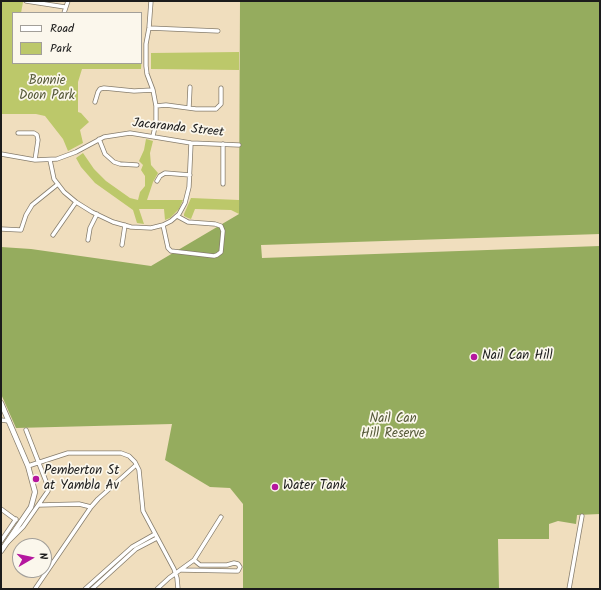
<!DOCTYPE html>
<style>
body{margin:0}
#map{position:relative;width:601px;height:590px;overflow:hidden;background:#f0debe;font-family:Kalam,sans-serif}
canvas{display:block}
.frame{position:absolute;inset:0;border:2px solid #1c1c1c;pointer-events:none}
.legend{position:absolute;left:12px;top:12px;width:130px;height:52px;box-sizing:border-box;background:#fbf7ec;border:1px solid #a29f99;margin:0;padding:5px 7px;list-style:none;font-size:12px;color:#1c1c1c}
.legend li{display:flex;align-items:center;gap:8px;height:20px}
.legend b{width:20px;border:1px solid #a29f99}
.north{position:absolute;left:12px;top:538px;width:40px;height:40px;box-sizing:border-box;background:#fbf7ec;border:1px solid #a29f99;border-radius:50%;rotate:81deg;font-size:11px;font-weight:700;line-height:16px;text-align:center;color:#1c1c1c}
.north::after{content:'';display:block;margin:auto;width:14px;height:18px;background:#b5179e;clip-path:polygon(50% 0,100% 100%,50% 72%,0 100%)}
</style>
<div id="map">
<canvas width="601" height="590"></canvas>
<div class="frame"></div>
<ul class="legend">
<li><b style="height:5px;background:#fff"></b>Road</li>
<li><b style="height:11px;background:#bcc86a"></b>Park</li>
</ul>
<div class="north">N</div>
</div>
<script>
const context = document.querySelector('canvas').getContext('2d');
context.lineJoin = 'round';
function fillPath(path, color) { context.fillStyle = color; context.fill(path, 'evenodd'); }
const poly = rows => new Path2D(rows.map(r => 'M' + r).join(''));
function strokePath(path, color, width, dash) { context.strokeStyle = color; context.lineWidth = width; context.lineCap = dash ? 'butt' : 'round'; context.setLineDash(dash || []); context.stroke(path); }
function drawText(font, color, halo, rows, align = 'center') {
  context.font = font + ' Kalam,sans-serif'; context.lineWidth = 3.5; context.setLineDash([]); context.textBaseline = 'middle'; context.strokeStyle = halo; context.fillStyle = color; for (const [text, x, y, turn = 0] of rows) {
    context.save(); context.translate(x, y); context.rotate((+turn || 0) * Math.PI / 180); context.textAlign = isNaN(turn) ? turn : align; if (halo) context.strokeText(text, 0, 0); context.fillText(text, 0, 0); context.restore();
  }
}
fillPath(poly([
 [1,1,23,2,21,13,13,13,13,63,141,63,142,53,141,69,82,69,78,82,78,112,81,113,89,122,80,130,83,143,68,151,63,139,45,116,36,114,1,114],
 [239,52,239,70,151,69,151,53],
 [146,139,153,141,150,153,151,165,158,173,153,182,147,200,183,200,179,209,170,218,165,220,164,209,139,209,144,224,137,223,133,210,95,183,81,167,76,158,83,153,94,169,106,181,130,198,138,200,140,192,145,186,145,176,141,170,143,165,139,161,144,150],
 [191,198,239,200,239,214,231,210,195,209,191,219,188,218,184,216,184,214]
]), '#bcc86a');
fillPath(poly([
 [240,1,600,1,600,234,261,245,262,258,600,246,600,514,577,515,576,524,558,521,549,524,549,539,498,539,499,589,243,589,243,504,230,488,210,487,165,460,172,424,16,428,1,394,1,247,31,249,151,266,239,214]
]), '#95ac5e');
const street = poly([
 [26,1,65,7],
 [151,1,149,28,146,44,146,66,147,74,153,90,156,106,156,122,153,136],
 [64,13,68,1],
 [149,28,218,31],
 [95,102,98,92,100,89,104,88,134,91,153,90],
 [156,106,166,105,196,109,216,109,221,104,221,88],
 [189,108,190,87],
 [18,133,34,133,37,135,38,140,35,160],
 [99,139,105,154,114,162,120,164,137,165],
 [223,144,223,184],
 [1,154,35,160,57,159,76,152,104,137,130,133,191,143,239,145],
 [50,160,54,179,64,192,76,202,92,212,113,222,131,227,151,228,163,225,171,221,179,214,185,203,189,187,191,143],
 [157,181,160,176,165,173,190,175],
 [163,225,168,248,171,251,214,256,217,255,221,252,223,231,221,226,215,224,188,222,177,216],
 [1,229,21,230,26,215,32,205,58,184],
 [53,235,76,202],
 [88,240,90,228,97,214],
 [122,245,125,225],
 [1,420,9,421],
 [28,466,68,453,121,453,129,456,135,462,139,470,143,511,174,569,177,578,178,589],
 [40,505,79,504,91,507],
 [1,509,16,520],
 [1,541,16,519],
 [8,542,23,527,48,491,47,484,26,430],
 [181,570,235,571,238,571,240,567,238,564,234,563,227,565,200,565,194,560],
 [35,589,91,507,98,499,136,465],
 [85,589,132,547,155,534],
 [92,589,136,549,157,538],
 [157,589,169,578,194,560,221,517],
 [569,589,582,516]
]);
const secondary = poly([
 [1,403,28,466,35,492,31,507,1,551]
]);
strokePath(street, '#867d6d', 5);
strokePath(secondary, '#867d6d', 6);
strokePath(street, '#fff', 3.5);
strokePath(secondary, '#fff', 4.5);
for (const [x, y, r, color] of [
 [474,357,4,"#b5179e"],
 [36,479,4,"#b5179e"],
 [275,487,4,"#b5179e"]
]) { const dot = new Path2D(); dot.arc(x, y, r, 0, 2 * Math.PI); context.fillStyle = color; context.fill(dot); strokePath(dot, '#fbf7ec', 1.5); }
drawText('13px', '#545837', '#fbf7ec', [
 ["Bonnie",47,82],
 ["Doon Park",47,97],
 ["Nail Can",393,420],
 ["Hill Reserve",393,435]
]);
drawText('13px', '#1c1c1c', '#fbf7ec', [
 ["Jacaranda Street",178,129,6]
]);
drawText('13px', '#1c1c1c', '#fbf7ec', [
 ["Nail Can Hill",482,357],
 ["Pemberton St",44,472],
 ["at Yambla Av",44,487],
 ["Water Tank",283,487]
], 'left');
</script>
